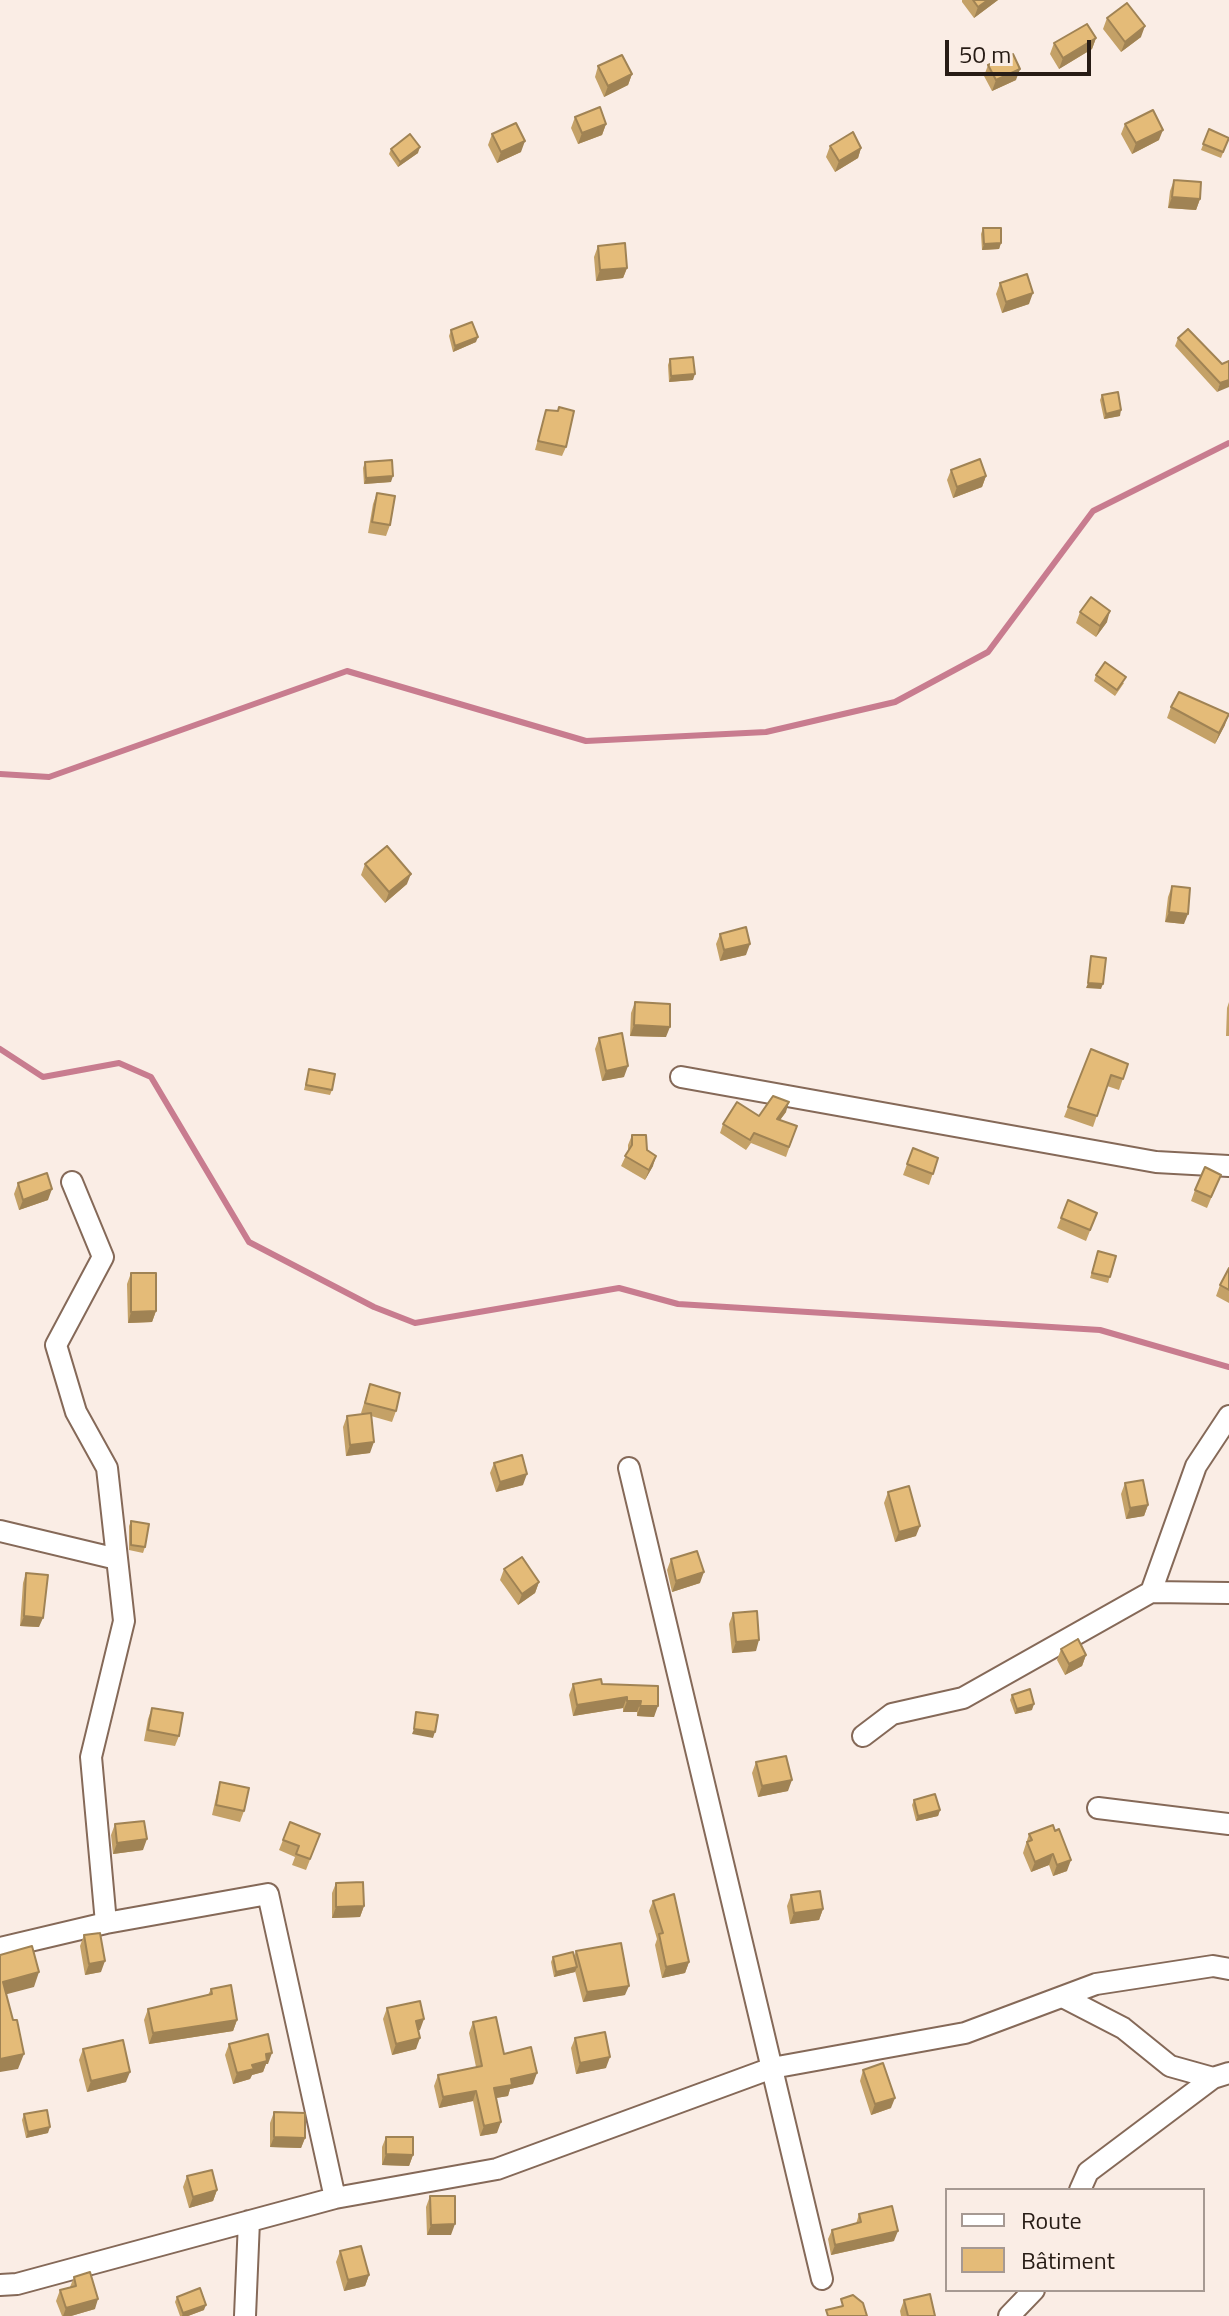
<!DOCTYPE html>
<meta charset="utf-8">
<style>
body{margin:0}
#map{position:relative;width:1229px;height:2316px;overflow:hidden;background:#faede5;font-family:"Titillium Web",sans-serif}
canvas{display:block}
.legend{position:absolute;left:945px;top:2188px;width:260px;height:104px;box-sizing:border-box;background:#faede5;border:2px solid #a69992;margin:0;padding:10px 14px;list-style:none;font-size:24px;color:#271c15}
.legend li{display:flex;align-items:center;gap:16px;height:40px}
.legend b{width:40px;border:2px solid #a69992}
.scale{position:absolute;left:945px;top:40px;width:146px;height:36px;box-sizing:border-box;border:4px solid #271c15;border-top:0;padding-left:10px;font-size:24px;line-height:28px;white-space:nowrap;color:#271c15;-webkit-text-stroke:6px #faede5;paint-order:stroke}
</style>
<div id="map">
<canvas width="1229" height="2316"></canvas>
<ul class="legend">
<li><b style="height:10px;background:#fff"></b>Route</li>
<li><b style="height:22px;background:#e4bb78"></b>Bâtiment</li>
</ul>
<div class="scale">50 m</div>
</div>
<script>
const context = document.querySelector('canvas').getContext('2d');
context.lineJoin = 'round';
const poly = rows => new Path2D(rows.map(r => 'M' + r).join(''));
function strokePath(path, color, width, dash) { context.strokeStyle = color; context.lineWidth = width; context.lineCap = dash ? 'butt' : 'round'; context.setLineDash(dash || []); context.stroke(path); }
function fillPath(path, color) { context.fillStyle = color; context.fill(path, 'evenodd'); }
strokePath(poly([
 [0,774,49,777,347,671,586,741,766,732,895,702,988,652,1093,511,1229,443],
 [0,1049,43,1077,119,1063,151,1077,249,1242,374,1307,415,1323,619,1288,678,1304,1100,1330,1229,1367]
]), '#c87c8f', 6);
const minor = poly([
 [681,1077,1156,1162,1229,1166],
 [72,1182,103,1257,56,1345,76,1412,107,1468,124,1621,91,1757,106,1923],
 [629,1468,822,2279],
 [0,1531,117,1559],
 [1151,1592,1229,1593],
 [863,1736,892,1714,963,1698,1151,1592,1196,1466,1229,1416],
 [1098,1808,1229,1824],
 [0,1948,106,1923,268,1894,335,2198],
 [1063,1997,1123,2028,1170,2066,1213,2078,1229,2073],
 [1080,2190,1088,2172,1213,2078],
 [0,2285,17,2284,335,2198,497,2169,772,2068,965,2033,1096,1984,1213,1966,1229,1969],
 [245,2316,249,2221],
 [1009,2316,1034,2290]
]);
strokePath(minor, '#856958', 24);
strokePath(minor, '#fff', 20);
fillPath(poly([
 [962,0,998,0,974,18,962,2],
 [1107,18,1141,37,1121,52,1103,29],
 [1096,38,1092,49,1059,69,1050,54,1054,43],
 [988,65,1016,80,992,91,984,76],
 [598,66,632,74,628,85,604,97,595,77],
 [575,117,606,124,602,135,578,144,571,128],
 [1125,124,1159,140,1132,154,1121,134],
 [1209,129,1229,138,1221,158,1201,150],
 [492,134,521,152,497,163,488,145],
 [830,146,861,148,858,158,835,172,826,157],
 [391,149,418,153,398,167,389,154],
 [1174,180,1200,199,1196,210,1168,208,1170,191],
 [983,228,1001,243,999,249,982,250,981,234],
 [598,246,627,268,623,278,596,281,594,257],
 [1000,283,1029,304,1002,313,996,294],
 [451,330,476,342,453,352,449,336],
 [1178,338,1222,364,1229,361,1217,392,1175,346],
 [670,359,693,380,669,382,668,365],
 [1102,395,1120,416,1104,419,1100,400],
 [546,410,558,411,566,447,562,456,535,450],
 [365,462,391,482,364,484,363,468],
 [951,470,986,476,982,487,953,498,947,480],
 [377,493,390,525,386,536,368,533,373,504],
 [1080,612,1107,622,1096,637,1076,623],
 [1096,675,1124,683,1115,696,1094,681],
 [1171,707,1225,725,1215,744,1167,718],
 [365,864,407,884,385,903,361,875],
 [1172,886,1184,924,1165,922,1168,897],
 [720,934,746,955,720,961,716,944],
 [635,1002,666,1037,630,1036,631,1013],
 [1229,1002,1229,1036,1226,1036,1227,1008],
 [599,1038,624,1077,602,1081,595,1049],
 [1091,1049,1128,1064,1119,1090,1107,1086,1093,1127,1064,1117],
 [309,1069,332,1090,330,1095,304,1090],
 [786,1112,780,1120,797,1126,786,1157,751,1143,746,1150,720,1133,723,1124,759,1116],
 [632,1135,653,1166,645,1180,621,1166,628,1151,628,1145],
 [913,1148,938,1158,929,1185,903,1175],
 [1221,1175,1207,1208,1191,1201,1195,1190],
 [18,1183,48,1200,19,1210,14,1194],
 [1097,1213,1086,1241,1057,1228,1061,1218],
 [1098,1251,1116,1256,1108,1283,1090,1278],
 [1229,1268,1229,1303,1216,1296,1220,1285],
 [131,1273,156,1311,152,1322,128,1323,127,1284],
 [370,1384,396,1411,392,1422,371,1416,370,1453,346,1456,343,1427,347,1416,363,1414,361,1413],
 [494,1463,523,1485,496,1492,490,1473],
 [1125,1483,1148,1505,1144,1516,1126,1519,1121,1494],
 [888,1492,916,1536,895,1542,884,1503],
 [131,1521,145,1547,143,1553,129,1550,129,1526],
 [671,1559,700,1583,672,1592,667,1570],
 [504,1569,539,1582,535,1593,518,1605,500,1580],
 [26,1573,39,1627,20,1626,23,1583],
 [733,1613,756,1651,732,1653,729,1624],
 [1061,1649,1086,1655,1082,1666,1065,1675,1057,1660],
 [573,1684,658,1686,654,1717,637,1716,637,1712,623,1712,623,1708,573,1716,569,1695],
 [1012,1695,1032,1710,1015,1714,1010,1700],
 [152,1708,179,1736,175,1746,144,1741,148,1719],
 [756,1762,788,1791,758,1797,752,1773],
 [220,1782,244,1811,240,1822,212,1815,217,1793],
 [914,1800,940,1810,938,1816,916,1821,912,1805],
 [290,1822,320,1834,306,1870,292,1865,295,1857,279,1850],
 [115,1824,143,1850,113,1854,111,1835],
 [1053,1825,1067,1871,1053,1876,1049,1865,1031,1872,1023,1853,1029,1834],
 [336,1883,364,1906,360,1917,332,1918,332,1893],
 [791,1895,823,1909,819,1920,790,1924,787,1906],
 [653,1901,689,1962,685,1973,662,1978,655,1945,657,1939,649,1911],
 [84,1935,101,1972,85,1975,80,1946],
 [576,1951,625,1995,583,2002,575,1971,575,1972,554,1977,551,1962,553,1957,574,1957],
 [211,1989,237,2020,233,2031,149,2044,144,2020,148,2009,208,1995],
 [387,2008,420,2030,418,2030,416,2049,392,2055,383,2019],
 [473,2022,533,2084,510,2089,508,2096,496,2098,497,2133,480,2136,473,2101,439,2108,434,2086,438,2075,476,2067,469,2033],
 [575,2038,606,2068,576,2074,571,2048],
 [229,2044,268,2064,266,2064,263,2072,252,2075,250,2079,233,2084,225,2055],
 [83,2049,126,2082,87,2092,79,2060],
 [863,2070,891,2108,871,2115,860,2081],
 [274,2112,305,2138,301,2148,270,2147,270,2123],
 [24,2114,48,2133,26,2138,22,2120],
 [386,2137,413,2155,409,2166,382,2165,382,2147],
 [187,2176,217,2190,213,2201,189,2208,183,2187],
 [430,2196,451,2235,427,2235,426,2207],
 [859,2214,894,2241,831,2255,828,2239,832,2230,856,2224],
 [340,2251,369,2275,365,2286,344,2291,336,2262],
 [74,2277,95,2309,71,2316,62,2316,56,2301,60,2290,70,2287],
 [177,2297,204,2310,188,2316,180,2316,175,2302],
 [904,2300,935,2316,901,2316,900,2311]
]), '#c4a167');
fillPath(poly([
 [988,0,998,0,974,18,978,7],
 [1145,26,1141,37,1121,52,1125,42],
 [1096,38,1092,49,1059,69,1063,58],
 [1020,69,1016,80,992,91,996,80],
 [632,74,628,85,604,97,608,86],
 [606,124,602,135,578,144,582,133],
 [1163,130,1159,140,1132,154,1136,143],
 [525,141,521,152,497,163,501,152],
 [420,147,418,153,398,167,400,162],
 [861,148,858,158,835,172,839,161],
 [1172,197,1200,199,1196,210,1168,208],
 [1001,243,999,249,982,250,984,244],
 [627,268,623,278,596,281,600,270],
 [1033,293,1029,304,1002,313,1006,302],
 [478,337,476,342,453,352,455,346],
 [695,374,693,380,669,382,671,376],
 [1229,380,1229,387,1217,392,1220,383],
 [1121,410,1120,416,1104,419,1106,414],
 [393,476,391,482,364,484,366,478],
 [986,476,982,487,953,498,957,487],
 [1110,611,1107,622,1096,637,1100,626],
 [1229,714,1225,725,1215,744,1219,733],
 [411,874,407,884,385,903,389,892],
 [1169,912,1188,914,1184,924,1165,922],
 [750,944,746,955,720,961,724,950],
 [1088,983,1103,984,1101,989,1086,988],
 [634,1025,670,1027,666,1037,630,1036],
 [628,1066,624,1077,602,1081,606,1071],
 [789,1102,786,1112,774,1128,777,1119],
 [656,1156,653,1166,645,1180,649,1170],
 [52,1189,48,1200,19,1210,23,1200],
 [156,1311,152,1322,128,1323,131,1312],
 [374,1442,370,1453,346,1456,350,1445],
 [527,1474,523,1485,496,1492,500,1482],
 [1148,1505,1144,1516,1126,1519,1130,1508],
 [920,1526,916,1536,895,1542,899,1532],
 [704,1572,700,1583,672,1592,676,1581],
 [539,1582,535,1593,518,1605,522,1594],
 [24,1616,43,1618,39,1627,20,1626],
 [759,1640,756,1651,732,1653,736,1642],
 [1086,1655,1082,1666,1065,1675,1069,1664],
 [627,1697,623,1708,573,1716,577,1705],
 [627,1701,641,1701,637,1712,623,1712],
 [1034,1704,1032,1710,1015,1714,1017,1709],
 [640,1706,658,1706,654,1717,637,1716],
 [414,1729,435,1732,433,1738,412,1734],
 [792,1780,788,1791,758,1797,762,1786],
 [940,1810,938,1816,916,1821,918,1816],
 [147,1839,143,1850,113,1854,117,1843],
 [1053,1854,1049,1865,1031,1872,1035,1862],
 [1071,1860,1067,1871,1053,1876,1057,1865],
 [364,1906,360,1917,332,1918,336,1907],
 [823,1909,819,1920,790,1924,794,1913],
 [105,1961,101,1972,85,1975,89,1964],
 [689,1962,685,1973,662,1978,666,1967],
 [577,1967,575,1972,554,1977,556,1972],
 [39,1972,34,1987,0,1996,3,1982],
 [629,1986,625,1995,583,2002,587,1992],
 [424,2019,420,2030,412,2032,416,2021],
 [237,2020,233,2031,149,2044,153,2033],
 [420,2038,416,2049,392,2055,396,2044],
 [272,2053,268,2064,266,2064,263,2072,252,2075,250,2079,233,2084,237,2073,252,2065,266,2054],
 [24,2054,18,2069,0,2072,0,2059],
 [610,2057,606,2068,576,2074,580,2063],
 [130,2072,126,2082,87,2092,91,2081],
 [537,2073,533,2084,510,2089,508,2096,490,2099,494,2088,511,2079],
 [476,2091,473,2101,439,2108,443,2097],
 [895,2098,891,2108,871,2115,875,2104],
 [501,2122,497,2133,480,2136,484,2126],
 [50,2127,48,2133,26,2138,28,2132],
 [274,2137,305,2138,301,2148,270,2147],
 [386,2154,413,2155,409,2166,382,2165],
 [217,2190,213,2201,189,2208,193,2197],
 [455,2224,451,2235,427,2235,431,2225],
 [898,2231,894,2241,831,2255,835,2245],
 [369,2275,365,2286,344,2291,348,2280],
 [98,2299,95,2309,71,2316,63,2316,66,2308],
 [206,2305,204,2310,188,2316,182,2316,183,2313]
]), '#a08354');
const building = poly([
 [973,0,988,0,978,7,973,0],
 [1127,3,1145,26,1125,42,1107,18,1127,3],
 [1087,24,1096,38,1063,58,1054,43,1087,24],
 [1013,54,1020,69,996,80,988,65,1013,54],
 [622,55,632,74,608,86,598,66,622,55],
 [600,107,606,124,582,133,575,117,600,107],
 [1153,110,1163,130,1136,143,1125,124,1153,110],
 [516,123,525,141,501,152,492,134,516,123],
 [1209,129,1229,138,1223,152,1203,144,1209,129],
 [853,132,861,148,839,161,830,146,853,132],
 [410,134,420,147,400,162,391,149,410,134],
 [1174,180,1201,182,1200,199,1172,197,1174,180],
 [983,228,1001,228,1001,243,984,244,983,228],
 [625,243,627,268,600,270,598,246,625,243],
 [1027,274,1033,293,1006,302,1000,283,1027,274],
 [472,322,478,337,455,346,451,330,472,322],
 [1188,329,1222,364,1229,361,1229,380,1220,383,1178,338,1188,329],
 [693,357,695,374,671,376,670,359,693,357],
 [1118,392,1121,410,1106,414,1102,395,1118,392],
 [559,407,574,411,566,447,538,441,546,410,558,411,559,407],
 [980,459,986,476,957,487,951,470,980,459],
 [392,460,393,476,366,478,365,462,392,460],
 [377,493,395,496,390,525,372,522,377,493],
 [1091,597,1110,611,1100,626,1080,612,1091,597],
 [1105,662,1126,677,1117,690,1096,675,1105,662],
 [1179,692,1229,714,1219,733,1171,707,1179,692],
 [387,846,411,874,389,892,365,864,387,846],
 [1172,886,1190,888,1188,914,1169,912,1172,886],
 [746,927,750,944,724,950,720,934,746,927],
 [1091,956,1106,958,1103,984,1088,983,1091,956],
 [635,1002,670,1004,670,1027,634,1025,635,1002],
 [622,1033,628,1066,606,1071,599,1038,622,1033],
 [1091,1049,1128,1064,1123,1079,1111,1075,1097,1116,1068,1107,1091,1049],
 [309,1069,335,1074,332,1090,306,1085,309,1069],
 [773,1096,789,1102,777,1119,797,1126,789,1147,754,1133,750,1140,723,1124,737,1102,759,1116,773,1096],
 [632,1135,646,1135,647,1150,656,1156,649,1170,625,1156,632,1145,632,1135],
 [913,1148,938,1158,933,1174,907,1164,913,1148],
 [1205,1167,1221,1175,1211,1197,1195,1190,1205,1167],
 [47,1173,52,1189,23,1200,18,1183,47,1173],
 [1068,1200,1097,1213,1090,1230,1061,1218,1068,1200],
 [1098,1251,1116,1256,1110,1277,1092,1273,1098,1251],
 [1229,1268,1229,1290,1220,1285,1229,1268],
 [131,1273,156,1273,156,1311,131,1312,131,1273],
 [370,1384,400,1393,396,1411,365,1403,370,1384],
 [371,1413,374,1442,350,1445,347,1416,371,1413],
 [522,1455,527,1474,500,1482,494,1463,522,1455],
 [1143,1480,1148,1505,1130,1508,1125,1483,1143,1480],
 [909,1486,920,1526,899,1532,888,1492,909,1486],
 [131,1521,149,1524,145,1547,131,1545,131,1521],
 [697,1551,704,1572,676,1581,671,1559,697,1551],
 [522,1557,539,1582,522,1594,504,1569,522,1557],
 [26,1573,48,1575,43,1618,24,1616,26,1573],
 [757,1611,759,1640,736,1642,733,1613,757,1611],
 [1078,1639,1086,1655,1069,1664,1061,1649,1078,1639],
 [601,1679,602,1684,658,1686,658,1706,640,1706,641,1701,627,1701,627,1697,577,1705,573,1684,601,1679],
 [1030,1689,1034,1704,1017,1709,1012,1695,1030,1689],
 [152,1708,183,1713,179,1736,148,1730,152,1708],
 [416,1712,438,1715,435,1732,414,1729,416,1712],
 [786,1756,792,1780,762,1786,756,1762,786,1756],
 [220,1782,249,1788,244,1811,216,1805,220,1782],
 [935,1794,940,1810,918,1816,914,1800,935,1794],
 [144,1821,147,1839,117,1843,115,1824,144,1821],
 [290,1822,320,1834,310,1859,296,1854,299,1846,283,1840,290,1822],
 [1053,1825,1055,1831,1059,1829,1071,1860,1057,1865,1053,1854,1035,1862,1027,1842,1032,1840,1029,1834,1053,1825],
 [363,1882,364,1906,336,1907,336,1883,363,1882],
 [820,1891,823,1909,794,1913,791,1895,820,1891],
 [674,1894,689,1962,666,1967,659,1934,663,1933,653,1901,674,1894],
 [100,1933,105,1961,89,1964,84,1935,100,1933],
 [621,1943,629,1986,587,1992,576,1951,621,1943],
 [32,1946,39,1972,3,1982,13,2020,17,2020,24,2054,0,2059,0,1955,32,1946],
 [573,1952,577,1967,556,1972,553,1957,573,1952],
 [231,1985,237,2020,153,2033,148,2009,212,1994,211,1989,231,1985],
 [420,2001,424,2019,416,2021,420,2038,396,2044,387,2008,420,2001],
 [496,2017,504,2054,531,2047,537,2073,511,2079,512,2085,494,2088,501,2122,484,2126,476,2091,443,2097,438,2075,482,2066,473,2022,496,2017],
 [605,2032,610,2057,580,2063,575,2038,605,2032],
 [268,2034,272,2053,266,2054,267,2061,252,2065,254,2069,237,2073,229,2044,268,2034],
 [123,2040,130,2072,91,2081,83,2049,123,2040],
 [883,2063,895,2098,875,2104,863,2070,883,2063],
 [47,2110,50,2127,28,2132,24,2114,47,2110],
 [274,2112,305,2113,305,2138,274,2137,274,2112],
 [386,2137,413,2137,413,2155,386,2154,386,2137],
 [212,2170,217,2190,193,2197,187,2176,212,2170],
 [430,2196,455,2196,455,2224,431,2225,430,2196],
 [892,2206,898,2231,835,2245,832,2230,861,2222,859,2214,892,2206],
 [361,2246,369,2275,348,2280,340,2251,361,2246],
 [90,2272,98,2299,66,2308,60,2290,76,2286,74,2277,90,2272],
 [200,2288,206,2305,183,2313,177,2297,200,2288],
 [930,2294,935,2316,908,2316,904,2300,930,2294],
 [853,2295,863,2303,867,2316,828,2316,826,2310,843,2306,841,2299,853,2295]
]);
fillPath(building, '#e4bb78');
strokePath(building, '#a08354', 2);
</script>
